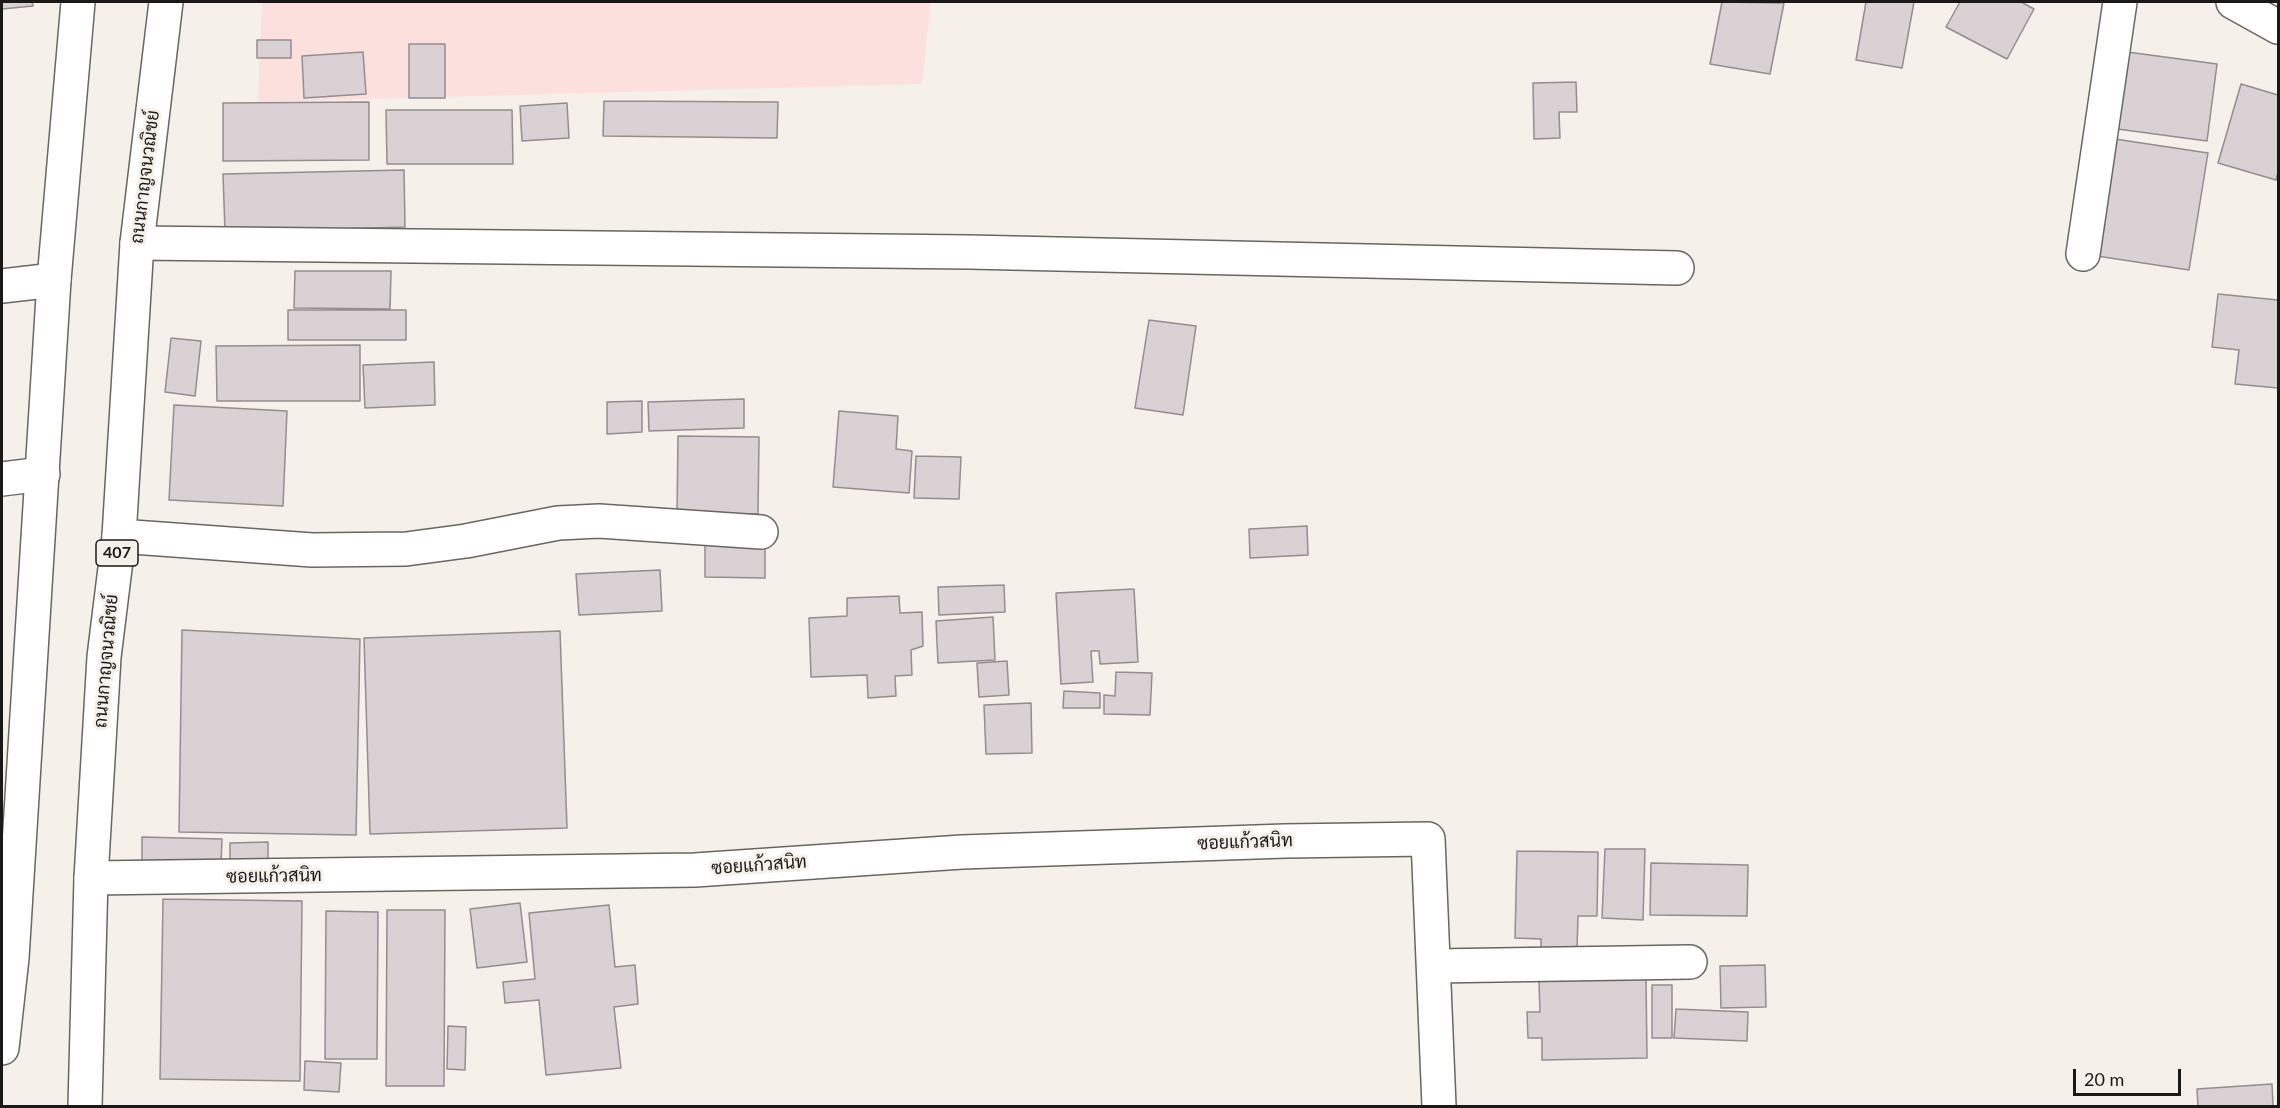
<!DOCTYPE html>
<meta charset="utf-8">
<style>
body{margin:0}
#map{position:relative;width:2280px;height:1108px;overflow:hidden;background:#f5f1ea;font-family:Lato,sans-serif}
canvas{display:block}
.frame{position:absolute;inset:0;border:3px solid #1b1917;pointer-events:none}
.scale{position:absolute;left:2073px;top:1069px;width:108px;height:27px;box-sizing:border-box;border:3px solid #1b1917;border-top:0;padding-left:8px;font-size:18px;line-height:21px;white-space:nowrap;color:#1b1917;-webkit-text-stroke:4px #f5f1ea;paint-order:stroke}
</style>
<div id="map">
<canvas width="2280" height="1108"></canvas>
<div class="frame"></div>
<div class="scale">20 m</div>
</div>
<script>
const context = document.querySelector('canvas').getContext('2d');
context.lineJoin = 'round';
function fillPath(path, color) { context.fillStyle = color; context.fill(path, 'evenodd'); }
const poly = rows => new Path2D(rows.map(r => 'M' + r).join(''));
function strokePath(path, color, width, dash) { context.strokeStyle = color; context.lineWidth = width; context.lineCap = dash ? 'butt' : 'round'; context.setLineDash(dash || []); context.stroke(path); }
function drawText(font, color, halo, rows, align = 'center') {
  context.font = font + ' Lato,Sarabun,sans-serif'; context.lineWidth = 6; context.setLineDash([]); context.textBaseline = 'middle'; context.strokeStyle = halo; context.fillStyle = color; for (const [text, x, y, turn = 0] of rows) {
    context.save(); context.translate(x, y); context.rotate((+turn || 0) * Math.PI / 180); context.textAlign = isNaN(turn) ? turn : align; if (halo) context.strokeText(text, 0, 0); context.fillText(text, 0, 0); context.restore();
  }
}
fillPath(poly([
 [262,2,931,2,922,84,258,102]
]), '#fbe0de');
const building = poly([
 [2,2,32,2,33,6,2,9,2,2],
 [1722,2,1784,3,1770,74,1710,64,1722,2],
 [1866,2,1914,2,1902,68,1856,60,1866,2],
 [1960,2,2021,2,2034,9,2007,59,1946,27,1960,2],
 [257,40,291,40,291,58,257,58,257,40],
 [409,44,445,44,445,98,409,98,409,44],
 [2120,51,2217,64,2207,141,2110,128,2120,51],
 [363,52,366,94,304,98,302,56,363,52],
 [1576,82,1577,112,1559,112,1560,138,1534,139,1533,83,1576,82],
 [2241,84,2278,95,2278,172,2276,180,2218,163,2241,84],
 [604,101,778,102,777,138,603,136,604,101],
 [369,102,369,160,223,161,223,103,369,102],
 [567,103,569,138,522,141,520,106,567,103],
 [386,110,512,110,513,164,387,164,386,110],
 [2115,139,2208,153,2189,270,2097,256,2115,139],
 [404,170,405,227,225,232,223,174,404,170],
 [295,271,391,271,390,309,294,308,295,271],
 [2218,294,2278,300,2278,388,2235,384,2239,350,2212,347,2218,294],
 [288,310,406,310,406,340,288,340,288,310],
 [1149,320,1196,326,1183,415,1135,408,1149,320],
 [171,338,201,341,195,396,165,392,171,338],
 [360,345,360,401,217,401,216,346,360,345],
 [434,362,435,405,365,408,363,365,434,362],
 [744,399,744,428,649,431,648,402,744,399],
 [642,401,642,432,607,434,607,402,642,401],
 [174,405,287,411,283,506,169,500,174,405],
 [839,411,898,416,896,449,912,451,909,493,833,487,839,411],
 [678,436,759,437,758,514,677,513,678,436],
 [916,456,961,457,959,499,914,498,916,456],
 [1307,526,1308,555,1250,558,1249,529,1307,526],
 [705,539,765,540,765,578,705,577,705,539],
 [660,570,662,611,579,615,576,574,660,570],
 [1004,585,1005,612,939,615,938,587,1004,585],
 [1134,589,1138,662,1100,664,1099,651,1091,651,1093,682,1061,684,1056,593,1134,589],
 [899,596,900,613,922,612,923,646,911,650,912,675,895,676,896,696,868,698,867,675,811,677,809,618,847,616,847,598,899,596],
 [993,617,995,660,938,663,936,621,993,617],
 [182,630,360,639,356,835,179,832,182,630],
 [560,631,567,828,370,834,364,638,560,631],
 [1007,661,1009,695,979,697,977,663,1007,661],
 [1116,672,1152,673,1150,715,1104,714,1104,695,1115,696,1116,672],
 [1064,691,1100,693,1100,708,1063,708,1064,691],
 [1031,703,1032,753,986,754,984,705,1031,703],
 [142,837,222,839,221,864,142,863,142,837],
 [268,842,268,868,230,869,230,843,268,842],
 [1605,849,1645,849,1643,920,1602,918,1605,849],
 [1517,851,1598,852,1597,916,1578,916,1577,948,1541,948,1541,939,1515,938,1517,851],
 [1651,863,1748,865,1747,916,1650,915,1651,863],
 [163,899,302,901,300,1081,160,1079,163,899],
 [520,903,527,962,477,968,470,909,520,903],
 [609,905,615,967,635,965,638,1004,614,1007,621,1068,546,1075,539,1000,505,1003,503,982,535,979,529,913,609,905],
 [387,910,445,910,444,1086,386,1086,387,910],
 [326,911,378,912,377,1059,325,1059,326,911],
 [1765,965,1766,1007,1721,1008,1720,966,1765,965],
 [1646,978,1647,1058,1542,1060,1542,1038,1528,1038,1527,1012,1540,1012,1539,981,1646,978],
 [1652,985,1672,985,1672,1038,1652,1038,1652,985],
 [1676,1009,1748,1012,1747,1041,1674,1038,1676,1009],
 [448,1026,466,1027,465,1070,447,1069,448,1026],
 [305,1061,341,1063,339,1092,304,1090,305,1061],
 [2272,1084,2273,1106,2198,1106,2197,1089,2272,1084]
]);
fillPath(building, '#d9d1d4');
strokePath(building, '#948c8e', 1.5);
const minor = poly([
 [137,243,969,252,1677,268],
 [2083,254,2120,2],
 [2,286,54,280],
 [2,479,43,474],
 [119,536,312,550,406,549,466,541,558,523,599,521,761,532],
 [91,878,695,870,962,852,1285,841,1428,839,1439,1106],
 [1434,966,1690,962]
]);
const tertiary = poly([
 [2233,2,2278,27]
]);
const primary = poly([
 [2,1048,12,958,54,280,78,2],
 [85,1106,91,878,104,657,119,536,137,243,166,2]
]);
strokePath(minor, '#696660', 36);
strokePath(tertiary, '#696660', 36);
strokePath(primary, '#696660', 36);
strokePath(minor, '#fff', 33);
strokePath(tertiary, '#fff', 33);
strokePath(primary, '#fff', 33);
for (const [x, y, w] of [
 [117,553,42]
]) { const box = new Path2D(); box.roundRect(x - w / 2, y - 13, w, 26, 4.5); context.fillStyle = '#f5f1ea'; context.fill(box); strokePath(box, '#1b1917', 1.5); }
drawText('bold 16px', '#1b1917', null, [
 ["407",117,553]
]);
drawText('18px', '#1b1917', '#f5f1ea', [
 ["ถนนกาญจนวณิชย์",145,177,-83],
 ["ถนนกาญจนวณิชย์",106,661,-85],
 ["ซอยแก้วสนิท",1245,842,-2],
 ["ซอยแก้วสนิท",759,865,-4],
 ["ซอยแก้วสนิท",274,876,-1]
]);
</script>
